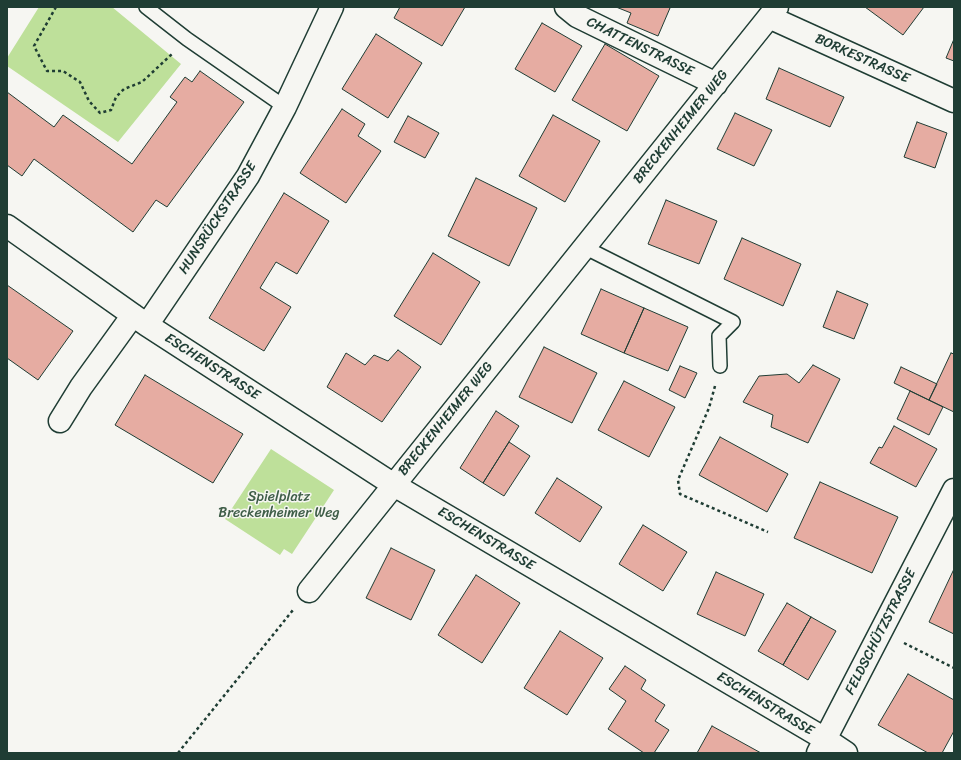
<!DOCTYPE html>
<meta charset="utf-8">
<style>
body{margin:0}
#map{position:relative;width:961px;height:760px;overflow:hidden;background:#f6f6f2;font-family:Sriracha,sans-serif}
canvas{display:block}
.frame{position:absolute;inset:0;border:8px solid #1f3d34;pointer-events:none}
</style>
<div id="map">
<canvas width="961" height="760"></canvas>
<div class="frame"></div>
</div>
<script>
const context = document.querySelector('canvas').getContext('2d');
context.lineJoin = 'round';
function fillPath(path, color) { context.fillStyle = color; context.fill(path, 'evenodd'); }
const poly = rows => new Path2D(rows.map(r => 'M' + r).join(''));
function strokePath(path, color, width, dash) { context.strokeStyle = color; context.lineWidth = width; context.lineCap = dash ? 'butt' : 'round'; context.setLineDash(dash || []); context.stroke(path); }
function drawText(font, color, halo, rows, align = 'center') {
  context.font = font + ' Sriracha,sans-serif'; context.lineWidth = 3; context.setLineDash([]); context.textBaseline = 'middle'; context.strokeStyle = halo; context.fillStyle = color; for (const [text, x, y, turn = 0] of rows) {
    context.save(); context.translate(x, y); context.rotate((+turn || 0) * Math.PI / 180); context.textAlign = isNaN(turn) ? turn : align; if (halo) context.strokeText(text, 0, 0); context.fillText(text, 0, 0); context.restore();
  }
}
fillPath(poly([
 [39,7,112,7,181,64,118,142,7,66,7,58],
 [271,449,334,490,292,554,284,549,280,555,225,519]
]), '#bee09a');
const building = poly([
 [400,7,465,7,442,46,394,18,400,7],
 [616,7,667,7,670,8,658,36,627,23,631,13,616,7],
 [865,7,924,7,903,35,865,7],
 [542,23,582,46,555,92,515,69,542,23],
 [376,34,422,63,388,118,342,89,376,34],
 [954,39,954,61,946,58,954,39],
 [605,44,659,76,627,131,572,100,605,44],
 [779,68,844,97,830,127,766,99,779,68],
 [200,71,244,102,167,207,156,200,133,232,34,159,22,176,7,165,7,92,54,127,63,115,132,164,177,102,170,97,185,77,192,82,200,71],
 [342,109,365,124,358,136,381,151,346,203,300,173,342,109],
 [735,113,772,130,754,166,717,149,735,113],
 [553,115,600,141,565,202,519,176,553,115],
 [408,116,439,133,425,158,394,142,408,116],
 [917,122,947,133,935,168,904,157,917,122],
 [476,178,537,208,509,266,448,236,476,178],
 [284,193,329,221,297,274,276,262,260,288,291,307,264,351,209,318,284,193],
 [666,200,717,221,699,264,648,244,666,200],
 [742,238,801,264,783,306,724,279,742,238],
 [433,253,480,282,441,345,394,316,433,253],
 [7,285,73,331,38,380,7,358,7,285],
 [601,289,644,308,624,353,581,334,601,289],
 [837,291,868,304,854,339,823,327,837,291],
 [644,308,688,327,668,371,624,353,644,308],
 [544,347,597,373,572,423,519,397,544,347],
 [398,350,421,367,382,422,327,387,346,353,365,365,374,355,388,361,398,350],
 [951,353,954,354,954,412,929,400,951,353],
 [813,365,840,379,808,443,771,427,773,415,743,402,759,376,787,374,799,383,813,365],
 [680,366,697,373,685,398,669,390,680,366],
 [901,367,937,384,929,400,894,383,901,367],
 [145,375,243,434,213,483,115,425,145,375],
 [624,381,675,407,649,457,598,430,624,381],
 [910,391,943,407,929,435,897,419,910,391],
 [496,411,519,426,483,483,460,468,496,411],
 [894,426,937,449,916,487,870,463,879,447,882,448,894,426],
 [720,437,788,474,767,512,699,475,720,437],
 [509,442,530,456,504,496,483,483,509,442],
 [557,478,602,507,580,542,535,513,557,478],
 [820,482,898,517,872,573,794,538,820,482],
 [643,525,687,552,663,591,619,564,643,525],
 [391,548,435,570,411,620,366,598,391,548],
 [954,569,954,634,929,622,954,569],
 [716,572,764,594,745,636,697,614,716,572],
 [476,575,520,603,482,663,438,635,476,575],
 [787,603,811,617,783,665,758,651,787,603],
 [811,617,836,631,808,680,783,665,811,617],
 [560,631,603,658,567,715,524,688,560,631],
 [625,666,646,680,641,689,665,705,655,721,669,730,654,753,644,753,608,729,626,701,609,689,625,666],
 [908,674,954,700,954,731,942,753,928,753,878,725,908,674],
 [712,726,761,753,697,753,712,726]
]);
fillPath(building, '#e6aca2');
strokePath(building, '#1f3d34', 1);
const service = poly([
 [146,7,187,39,285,107],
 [584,247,733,322,719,336,720,366]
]);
const minor = poly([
 [566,7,577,16,716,84],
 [769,17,954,101],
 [7,226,147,325,394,485,825,739,846,753],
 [147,325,248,176,285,107,332,7],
 [60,421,81,387,133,315],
 [309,591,777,7],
 [818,753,954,490]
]);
strokePath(service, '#1f3d34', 16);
strokePath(minor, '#1f3d34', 25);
strokePath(poly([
 [56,7,34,46,47,71,63,71,80,82,89,101,100,113,111,110,116,97,124,89,142,82,172,54],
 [715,386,709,408,678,480,680,494,768,532],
 [904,643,954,668],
 [178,753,293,610]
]), '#1f3d34', 2.5, [3, 3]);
strokePath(service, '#f6f6f2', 13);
strokePath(minor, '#f6f6f2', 22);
drawText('14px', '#1f3d34', '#f6f6f2', [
 ["CHATTENSTRASSE",640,47,26],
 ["BORKESTRASSE",862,59,24],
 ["BRECKENHEIMER WEG",681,127,-51],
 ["HUNSRÜCKSTRASSE",218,218,-57],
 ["ESCHENSTRASSE",212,367,33],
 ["BRECKENHEIMER WEG",446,419,-51],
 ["ESCHENSTRASSE",486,539,31],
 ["FELDSCHÜTZSTRASSE",881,632,-63],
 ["ESCHENSTRASSE",765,704,31]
]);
drawText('14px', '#3f5e48', '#f6f6f2', [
 ["Spielplatz",279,497],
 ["Breckenheimer Weg",279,513]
]);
</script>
